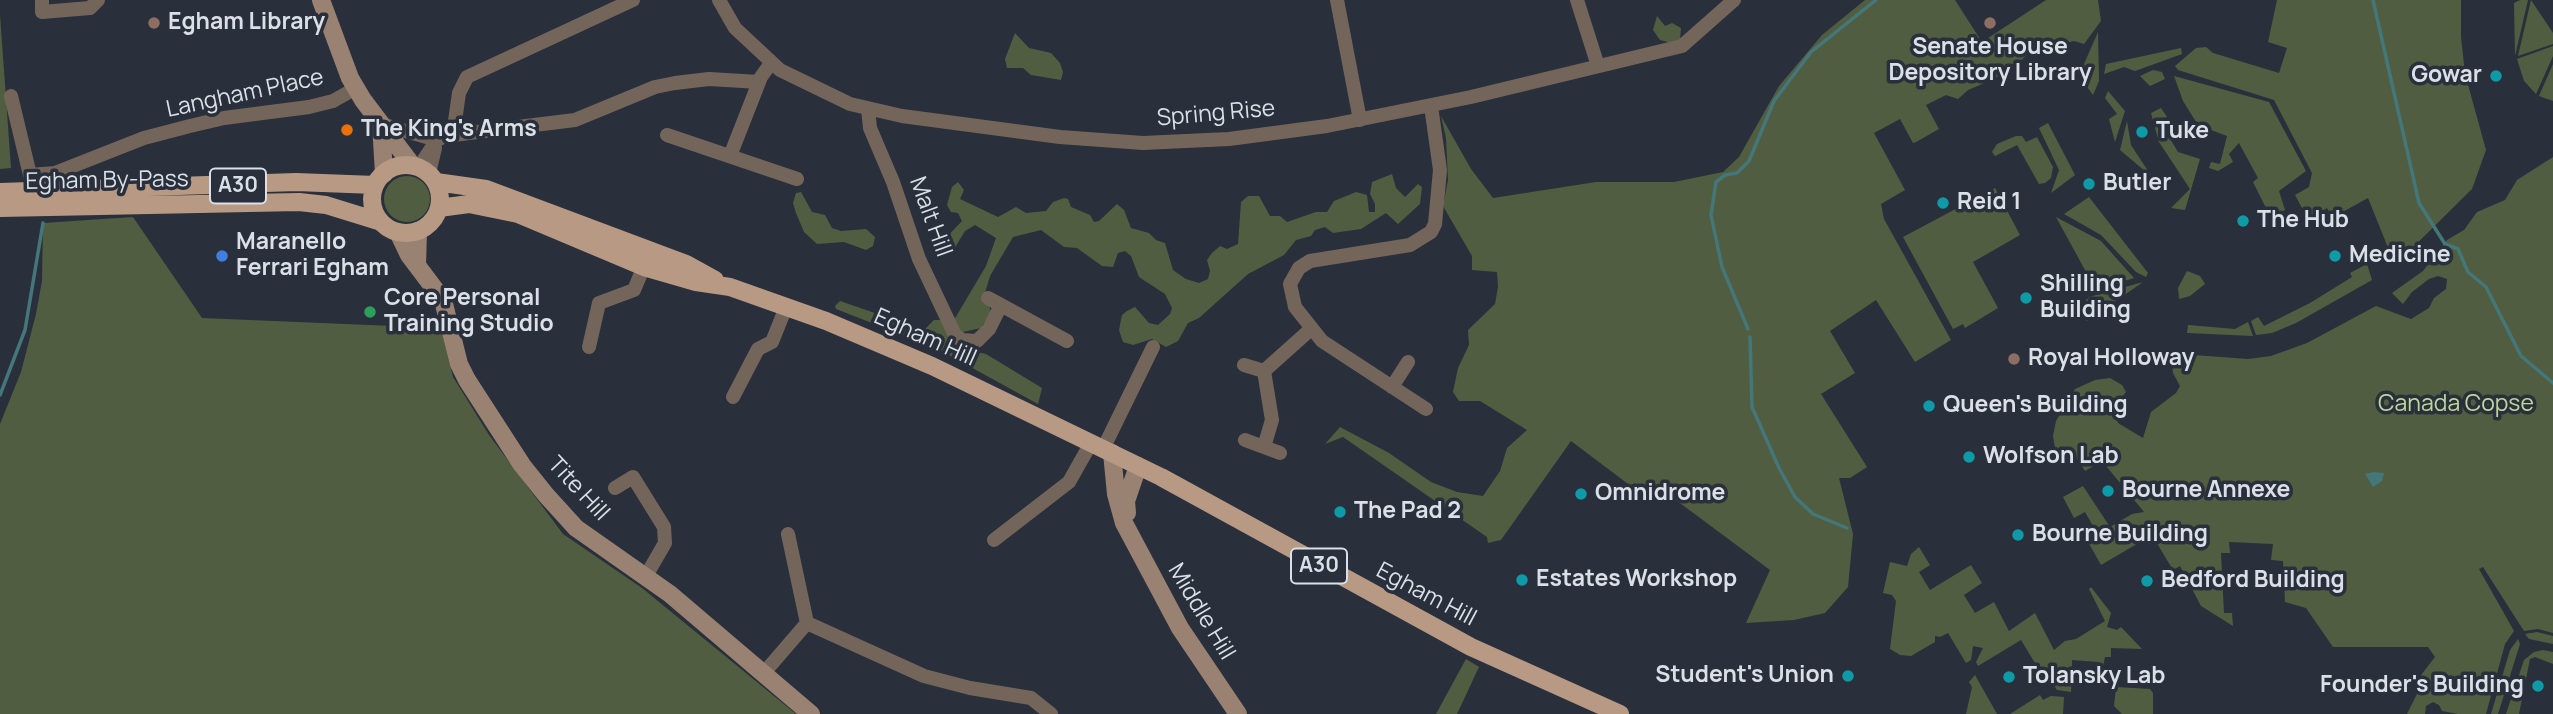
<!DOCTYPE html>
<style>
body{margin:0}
canvas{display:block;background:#292f3b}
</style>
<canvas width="2553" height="714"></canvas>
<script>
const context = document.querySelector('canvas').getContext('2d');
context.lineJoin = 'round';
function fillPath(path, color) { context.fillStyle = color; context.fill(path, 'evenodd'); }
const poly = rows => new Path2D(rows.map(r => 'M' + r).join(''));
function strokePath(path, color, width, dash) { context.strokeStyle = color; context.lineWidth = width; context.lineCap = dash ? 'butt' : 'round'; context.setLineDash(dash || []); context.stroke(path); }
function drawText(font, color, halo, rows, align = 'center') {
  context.font = font + ' Manrope,sans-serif'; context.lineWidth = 7; context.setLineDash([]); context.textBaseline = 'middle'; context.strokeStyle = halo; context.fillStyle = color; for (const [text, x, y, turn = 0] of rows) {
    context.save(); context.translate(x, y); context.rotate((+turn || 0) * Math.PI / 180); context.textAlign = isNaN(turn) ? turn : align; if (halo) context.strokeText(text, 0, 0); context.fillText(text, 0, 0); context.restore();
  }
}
fillPath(poly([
 [1865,0,1955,0,1982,42,2046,0,2098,0,2101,21,2084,44,2074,41,2030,52,2015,66,1994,79,1968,90,1958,99,1946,95,1926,105,1939,129,1916,142,1913,143,1900,119,1874,133,1905,190,1881,204,1884,219,1951,340,1915,362,1876,300,1830,331,1855,373,1821,394,1867,467,1850,478,1839,478,1853,534,1848,587,1825,613,1794,620,1746,623,1770,570,1653,483,1644,496,1571,441,1501,540,1488,543,1487,537,1343,437,1325,444,1340,427,1389,453,1431,482,1457,492,1483,496,1500,471,1507,448,1527,430,1480,401,1459,401,1453,392,1458,368,1469,345,1468,330,1495,304,1498,287,1497,272,1472,270,1472,256,1443,206,1448,180,1446,138,1441,116,1471,169,1493,198,1596,182,1674,182,1723,172,1739,157,1779,86,1822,35],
 [2277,0,2461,0,2461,37,2465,74,2486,150,2472,189,2395,265,2368,198,2339,214,2346,225,2339,229,2327,208,2308,219,2295,195,2309,187,2312,173,2274,100,2178,70,2175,66,2196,48,2206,47,2213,53,2279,73,2287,48,2268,42],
 [2520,0,2528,0,2515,56,2514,3],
 [2531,0,2553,33,2553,44,2518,56],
 [0,15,11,168,0,169],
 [1657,16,1665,26,1672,23,1681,28,1680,40,1671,43,1660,40,1653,30],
 [2098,32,2099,81,2093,95,2085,84,2084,64],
 [1015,33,1029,48,1051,53,1060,63,1063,72,1061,80,1031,75,1023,68,1007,68,1005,59],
 [2553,46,2553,56,2536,94,2524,81,2517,59],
 [2181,48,2182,54,2135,71,2124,67,2104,74,2106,64],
 [2553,64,2553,101,2539,96],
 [2153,70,2162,72,2165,79,2150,86,2140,76],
 [2174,76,2269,102,2306,171,2279,191,2285,210,2271,218,2253,182,2258,178,2239,143,2229,154,2233,162,2218,171,2209,168,2211,162,2220,164,2227,136,2198,125,2183,101],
 [2108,91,2125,111,2115,142,2109,119,2117,114,2105,98],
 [2161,108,2167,117,2160,122,2178,152,2200,159,2185,210,2171,208,2190,189,2159,142,2151,113],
 [2127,121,2131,145,2152,177,2120,150],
 [2048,123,2075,175,2051,193,2059,170,2039,128],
 [2016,136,2022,136,2026,142,2037,137,2039,141,2053,167,2051,178,2045,183,2039,184,2017,145,1995,156,1992,152,1997,144],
 [2553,157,2553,633,2538,629,2524,631,2483,567,2479,569,2514,631,2505,644,2486,714,2458,714,2442,711,2439,705,2433,702,2426,706,2425,714,2407,714,2423,682,2418,679,2435,657,2428,647,2333,647,2306,608,2285,602,2283,561,2271,560,2273,544,2229,542,2230,553,2221,553,2224,613,2232,613,2233,626,2201,606,2180,566,2173,570,2152,535,2101,565,2087,540,2097,533,2085,512,2074,518,2063,497,2083,486,2110,527,2132,514,2144,512,2102,461,2085,471,2075,455,2061,463,2056,454,2053,436,2056,421,2075,389,2095,380,2110,378,2122,385,2126,392,2115,406,2118,423,2143,438,2151,412,2176,393,2180,386,2173,373,2171,358,2180,354,2248,359,2271,356,2307,343,2376,306,2411,319,2429,308,2434,298,2446,289,2447,279,2438,276,2429,279,2412,292,2403,304,2392,293,2423,271,2447,240,2464,230,2477,212,2505,200,2517,180],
 [1392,174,1396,188,1405,197,1418,184,1422,187,1420,204,1398,224,1386,213,1361,229,1333,233,1325,227,1315,230,1311,236,1296,240,1284,255,1248,274,1199,318,1188,323,1178,341,1166,347,1152,339,1133,345,1123,342,1119,330,1122,315,1127,311,1135,307,1149,323,1158,325,1170,314,1172,308,1165,294,1139,277,1131,256,1125,251,1118,253,1113,267,1102,266,1077,248,1064,247,1041,230,1013,237,990,276,985,293,991,312,981,328,963,332,950,340,963,349,986,354,1042,388,1038,404,936,348,836,309,835,306,840,301,924,330,934,320,954,320,986,266,996,238,975,225,965,231,954,249,939,251,940,244,962,221,958,213,951,212,947,205,952,187,958,182,964,190,960,199,998,217,1016,207,1026,213,1046,211,1053,202,1064,198,1068,199,1071,207,1090,215,1094,222,1099,221,1117,204,1124,210,1131,228,1149,233,1156,240,1165,243,1173,270,1186,279,1199,283,1208,279,1210,271,1207,260,1212,253,1220,246,1227,249,1238,244,1241,202,1248,196,1259,196,1270,216,1280,216,1287,222,1316,212,1327,212,1334,201,1356,192,1367,195,1369,212,1375,212,1375,204,1370,194,1372,182],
 '384 199a23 23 0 1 1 46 0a23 23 0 1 1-46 0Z',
 [1995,188,2020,235,1973,262,1998,308,1965,328,1963,324,1953,329,1903,237],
 [801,192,812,212,825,215,832,228,841,231,866,229,875,237,873,246,866,250,844,242,817,244,804,232,796,213,793,203,796,193],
 [2089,197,2148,273,2146,277,2136,272,2101,235,2064,214],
 [133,217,202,318,441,328,453,377,489,435,563,534,642,588,796,714,0,714,0,424,21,372,36,314,42,281,43,223],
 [2056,217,2101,241,2134,278,2090,292,2083,286,2091,281],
 [2367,264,2372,280,2296,323,2272,333,2256,335,2251,321,2258,317,2264,326,2310,303,2352,277,2350,273],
 [2187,271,2200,276,2205,284,2190,296,2179,299,2178,288],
 [2143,282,2087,321,2079,308,2089,297],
 [2248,322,2253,336,2187,333,2188,325,2235,329],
 [1919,547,1930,565,1919,572,1930,590,1971,565,1982,583,1964,595,1975,613,1994,602,2009,631,2035,613,2054,650,2065,641,2076,639,2105,621,2089,589,2091,587,2111,613,2107,627,2117,630,2121,627,2142,649,2111,648,2111,657,2105,657,2102,671,2099,671,2099,662,2072,660,2071,692,2057,690,2051,681,2047,683,2021,640,1978,666,1976,662,1983,648,1973,646,1971,660,1966,663,1948,633,1940,637,1935,636,1935,642,1911,656,1900,655,1890,649,1896,601,1892,595,1883,593,1890,562,1907,566,1911,554],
 [2537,632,2553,636,2553,644,2529,639,2525,634],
 [2518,639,2520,644,2498,714,2491,714,2510,650],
 [2543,650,2553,652,2553,664,2535,657,2530,659,2519,714,2506,714,2524,660,2534,652],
 [1466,659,1479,667,1457,714,1436,714],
 [1975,675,1997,714,1966,714,1972,687,1969,682],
 [2116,687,2150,689,2153,693,2153,714,2122,714,2114,706],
 [2040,695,2043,700,2051,696,2064,697,2063,714,2010,714]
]), '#515d40');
fillPath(poly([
 [2373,472,2384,473,2382,481,2373,487,2365,474]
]), '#437779');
strokePath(poly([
 [2373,0,2419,203,2445,244,2458,249,2468,272,2486,287,2521,356,2553,383],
 [1748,329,1722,267,1711,215,1716,182,1725,175,1737,173,1749,161,1774,101,1811,52,1876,0],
 [1750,337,1752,407,1779,468,1795,497,1813,514,1847,528],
 [0,395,25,330,43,223]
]), '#437779', 3.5);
strokePath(poly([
 [42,0,42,12,90,8,98,0],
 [719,0,735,28,780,70,850,104,902,116,1060,137,1143,143,1229,139,1327,126,1471,97,1682,46,1734,0],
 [1337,0,1360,120],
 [1577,0,1598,66],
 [11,96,30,175,55,173,144,138,190,126,224,118,309,107,333,101,356,88],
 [868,109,870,128,893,182,919,259,955,335,962,340,977,341,989,329,1001,305],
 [381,124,437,140],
 [453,135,459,93,467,77,633,0],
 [667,135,797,179],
 [730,156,761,77,771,63],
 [419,167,437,140,445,136,575,120,655,87,675,83,709,79,759,82],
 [429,173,435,148],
 [988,298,1067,341],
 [589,347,599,303,634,290,647,259],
 [1244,365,1264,371],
 [1392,387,1408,362],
 [733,397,758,349,772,342,786,307],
 [1426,409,1322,341,1295,307,1290,284,1299,268,1310,261,1410,245,1431,232,1435,224,1440,170,1431,106],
 [1245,440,1280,453],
 [1264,447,1272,420,1264,371,1311,329],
 [1103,449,1153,347],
 [615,488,633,477,664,527,665,543,646,576],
 [994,540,1069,482,1091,443],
 [807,623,924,676,970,688,1031,698,1051,714],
 [763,674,807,623,788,534]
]), '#74655b', 14);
strokePath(poly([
 [321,0,350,78,363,100,412,165],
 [381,124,384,174],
 [398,232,409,255,443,300,459,364,467,380,522,465,546,495,576,528,670,594,811,714],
 [417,265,418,231],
 [1112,453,1116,494,1124,523,1180,628,1238,714],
 [1127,513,1126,501,1138,466]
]), '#9a8272', 18);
strokePath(poly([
 '372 199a34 34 0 1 1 68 0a34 34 0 1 1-68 0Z',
 [436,182,486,189,686,264,715,280],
 [0,192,296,182,375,185],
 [0,208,299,202,326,205,381,222],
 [439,208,469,204,518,214,644,267,696,282,730,287,826,321,932,366,1161,477,1471,647,1620,714]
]), '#b79984', 18);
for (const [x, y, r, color] of [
 [154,23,7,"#8d6e63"],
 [1990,23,7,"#8d6e63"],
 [2496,76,7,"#0f9aa8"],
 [347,130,7,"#e8710a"],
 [2142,132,7,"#0f9aa8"],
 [2089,184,7,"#0f9aa8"],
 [1943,203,7,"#0f9aa8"],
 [2243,221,7,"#0f9aa8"],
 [222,256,7,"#3f7fe0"],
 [2335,256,7,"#0f9aa8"],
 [2026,298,7,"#0f9aa8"],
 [370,312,7,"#2e9e5b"],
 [2014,359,7,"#8d6e63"],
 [1929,406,7,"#0f9aa8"],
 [1969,457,7,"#0f9aa8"],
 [2108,491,7,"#0f9aa8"],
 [1581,494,7,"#0f9aa8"],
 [1340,512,7,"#0f9aa8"],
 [2018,535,7,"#0f9aa8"],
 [1522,580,7,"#0f9aa8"],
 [2147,581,7,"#0f9aa8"],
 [1848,676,7,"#0f9aa8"],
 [2009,677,7,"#0f9aa8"],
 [2538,686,7,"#0f9aa8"]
]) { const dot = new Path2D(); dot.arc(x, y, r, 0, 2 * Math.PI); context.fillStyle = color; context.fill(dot); strokePath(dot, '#292f3b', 2.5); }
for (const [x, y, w] of [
 [238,186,56],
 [1319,566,56]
]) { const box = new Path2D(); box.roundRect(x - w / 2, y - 17.5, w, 35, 5); context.fillStyle = '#292f3b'; context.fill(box); strokePath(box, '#dbdfe7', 2); }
drawText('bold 21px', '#dbdfe7', null, [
 ["A30",238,186],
 ["A30",1319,566]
]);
drawText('bold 23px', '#dbdfe7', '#292f3b', [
 ["Egham Library",168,23],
 ["Senate House",1990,48,"center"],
 ["Depository Library",1990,74,"center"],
 ["Gowar",2482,76,"right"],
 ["The King's Arms",361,130],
 ["Tuke",2156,132],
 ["Butler",2103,184],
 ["Reid 1",1957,203],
 ["The Hub",2257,221],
 ["Maranello",236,243],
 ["Ferrari Egham",236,269],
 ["Medicine",2349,256],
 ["Shilling",2040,285],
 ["Building",2040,311],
 ["Core Personal",384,299],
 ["Training Studio",384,325],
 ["Royal Holloway",2028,359],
 ["Queen's Building",1943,406],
 ["Wolfson Lab",1983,457],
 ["Bourne Annexe",2122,491],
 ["Omnidrome",1595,494],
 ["The Pad 2",1354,512],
 ["Bourne Building",2032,535],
 ["Estates Workshop",1536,580],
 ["Bedford Building",2161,581],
 ["Student's Union",1834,676,"right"],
 ["Tolansky Lab",2023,677],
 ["Founder's Building",2524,686,"right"]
], 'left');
drawText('23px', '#dbdfe7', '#292f3b', [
 ["Langham Place",245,94,-12],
 ["Spring Rise",1216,114,-5],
 ["Egham By-Pass",107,181,-1],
 ["Malt Hill",930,217,70],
 ["Egham Hill",925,338,24],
 ["Tite Hill",578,489,47],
 ["Egham Hill",1426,595,28],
 ["Middle Hill",1201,612,59]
]);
drawText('23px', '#bdd699', '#292f3b', [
 ["Canada Copse",2456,405]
]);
</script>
